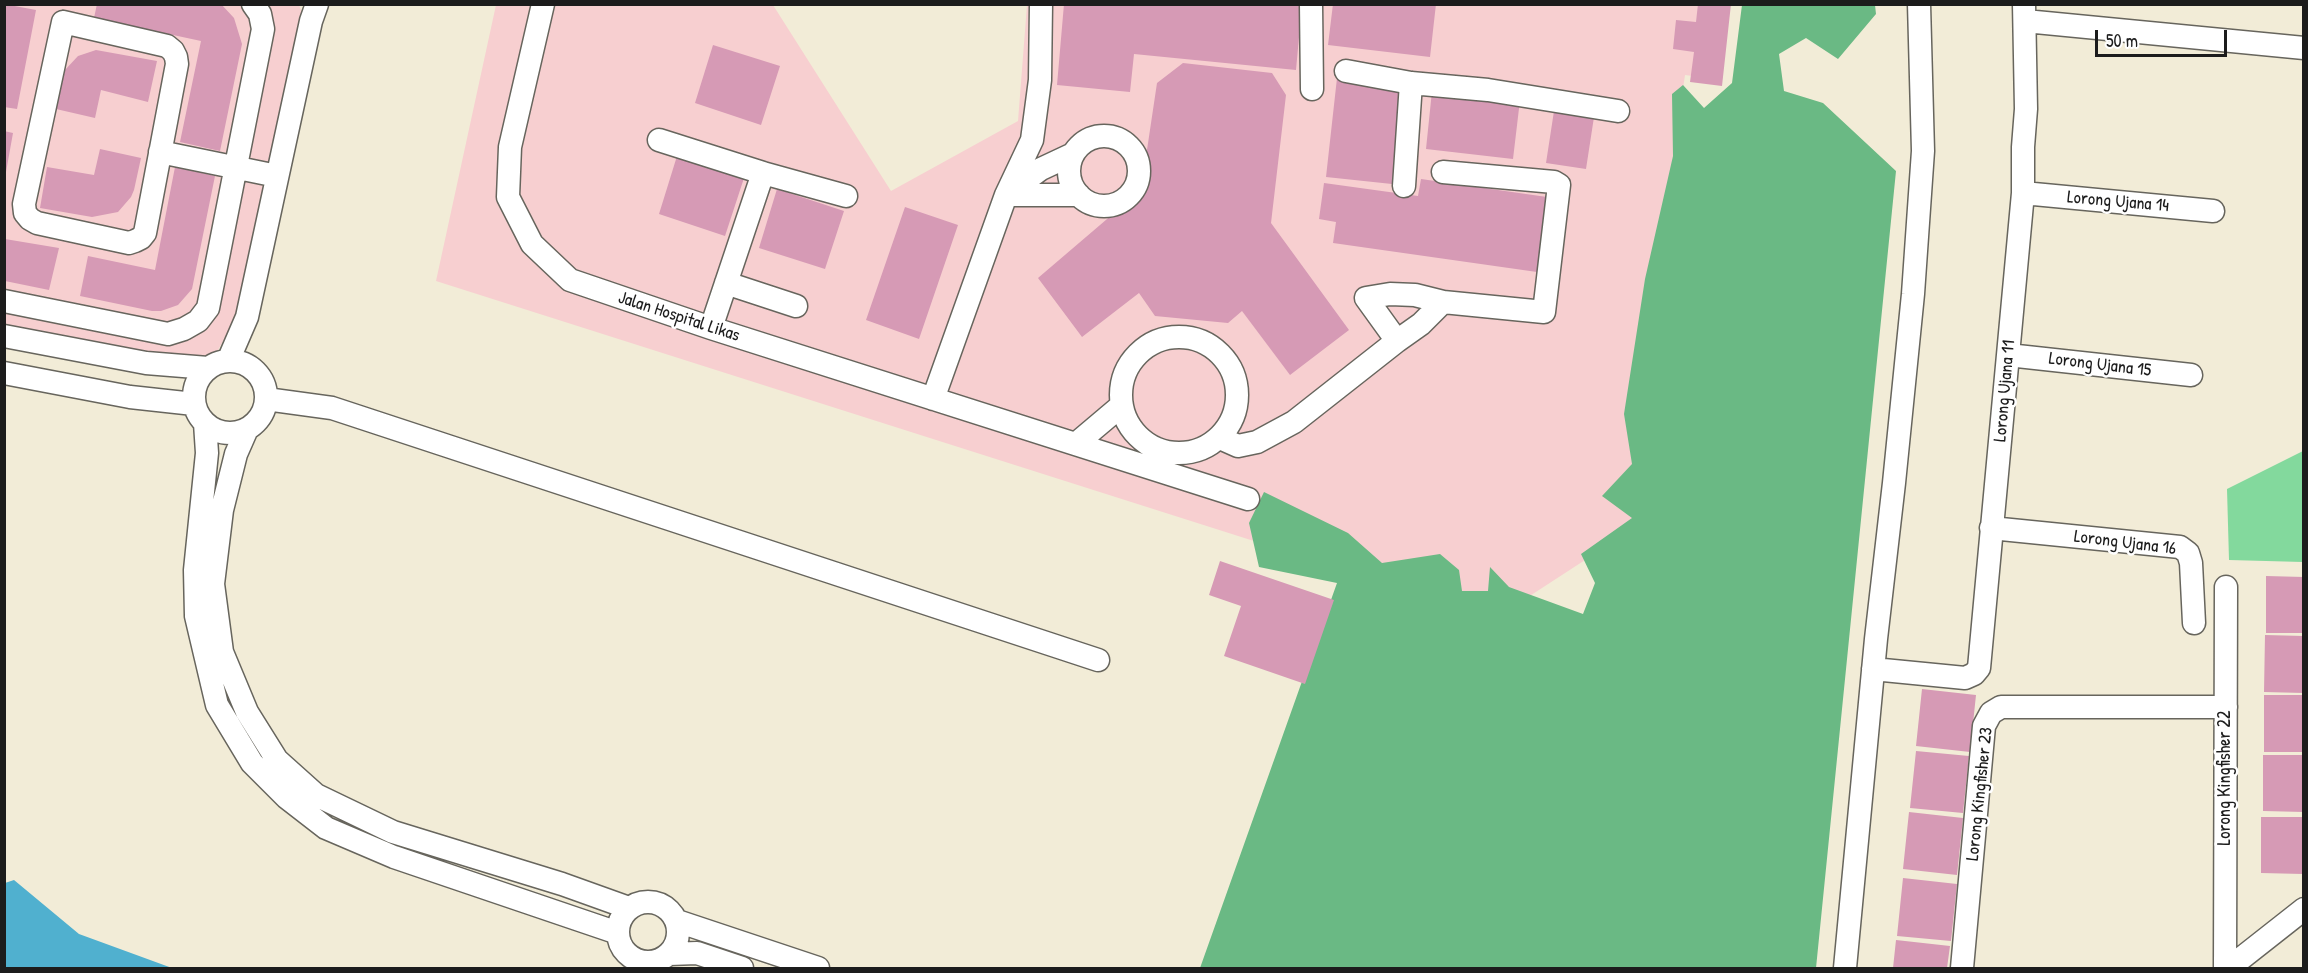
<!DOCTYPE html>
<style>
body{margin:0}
#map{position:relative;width:2308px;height:973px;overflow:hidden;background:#f2ecd7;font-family:"Patrick Hand",sans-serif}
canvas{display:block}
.frame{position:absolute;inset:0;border:6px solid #1c1c1c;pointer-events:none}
.scale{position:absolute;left:2095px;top:30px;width:132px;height:27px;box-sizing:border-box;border:3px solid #1c1c1c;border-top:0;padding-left:8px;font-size:18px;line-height:21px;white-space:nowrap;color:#1c1c1c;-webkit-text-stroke:4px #fff;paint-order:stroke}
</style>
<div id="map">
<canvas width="2308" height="973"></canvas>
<div class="frame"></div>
<div class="scale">50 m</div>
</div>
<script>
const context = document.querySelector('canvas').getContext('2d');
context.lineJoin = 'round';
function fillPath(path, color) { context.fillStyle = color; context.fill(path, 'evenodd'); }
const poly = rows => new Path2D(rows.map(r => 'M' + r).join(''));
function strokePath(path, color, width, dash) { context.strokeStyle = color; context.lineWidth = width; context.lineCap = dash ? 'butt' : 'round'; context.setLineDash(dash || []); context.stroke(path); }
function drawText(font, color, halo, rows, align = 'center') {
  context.font = font + ' "Patrick Hand",sans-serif'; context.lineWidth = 5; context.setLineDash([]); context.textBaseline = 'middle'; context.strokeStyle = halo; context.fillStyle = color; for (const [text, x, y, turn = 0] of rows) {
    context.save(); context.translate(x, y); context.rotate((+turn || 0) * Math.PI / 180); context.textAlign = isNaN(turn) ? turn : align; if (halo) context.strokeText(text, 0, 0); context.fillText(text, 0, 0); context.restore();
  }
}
fillPath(poly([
 [1724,4,1722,80,1685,75,1635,412,1642,523,1502,614,1386,583,436,281,496,5,773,5,891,191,1018,121,1027,5],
 [4,5,299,5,303,15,234,322,218,350,189,363,5,326]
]), '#f7cfd0');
fillPath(poly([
 [2303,451,2303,562,2229,560,2227,489]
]), '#83d99d');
fillPath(poly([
 [1742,5,1875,5,1876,14,1838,59,1806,38,1779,54,1784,91,1823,103,1896,171,1816,968,1200,968,1337,583,1259,567,1249,523,1264,492,1348,533,1382,563,1440,554,1459,570,1462,591,1488,591,1490,567,1509,587,1583,614,1595,583,1581,554,1632,518,1602,496,1632,464,1624,414,1645,279,1673,156,1672,94,1683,85,1704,108,1732,83]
]), '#6ab984');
fillPath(poly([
 [14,880,79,934,172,968,5,968,5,883]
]), '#50b0cf');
fillPath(poly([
 [4,4,36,10,17,109,4,107],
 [97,4,221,4,234,18,242,44,220,151,180,142,201,41,94,18],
 [1064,4,1302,4,1296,70,1134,54,1130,92,1057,85],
 [1333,4,1436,4,1430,57,1328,45],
 [1698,4,1731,4,1722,86,1690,82,1694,52,1673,49,1676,20,1696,22],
 [713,45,780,66,761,125,695,103],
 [96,50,157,61,148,102,101,90,95,118,56,109,65,70,78,56],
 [1183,63,1272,73,1286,95,1271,223,1349,330,1290,375,1242,311,1228,323,1155,316,1139,293,1082,337,1038,278,1141,190,1157,83],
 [1337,78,1403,85,1392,184,1326,177],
 [1432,91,1520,100,1513,159,1426,149],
 [1554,111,1594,117,1586,169,1546,163],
 [4,131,13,133,6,172,4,172],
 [100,149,141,158,134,190,131,197,118,212,92,217,40,208,47,167,94,175],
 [677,156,744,178,725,236,659,214],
 [175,167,215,176,192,289,178,305,161,311,152,311,80,296,88,256,155,270],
 [1421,179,1547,197,1537,272,1333,243,1336,222,1319,219,1324,183,1418,196],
 [777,189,844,211,825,269,759,248],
 [905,207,958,225,919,339,866,320],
 [5,239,59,248,49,290,5,281],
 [1220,561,1334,600,1305,684,1224,656,1241,606,1209,595],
 [2266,576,2304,577,2304,633,2266,633],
 [2265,635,2304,636,2304,693,2264,692],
 [1922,689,1976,695,1970,752,1916,746],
 [2264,695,2304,695,2304,752,2264,752],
 [1916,751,1969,756,1963,813,1910,808],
 [2263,755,2304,755,2304,812,2263,811],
 [1909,812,1963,818,1957,875,1903,869],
 [2261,817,2304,817,2303,874,2261,873],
 [1903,878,1957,884,1951,941,1897,936],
 [1896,940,1950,946,1947,968,1893,968]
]), '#d69ab5');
const minor = poly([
 [543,4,510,147,508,197,532,244,570,280,711,328,1248,499],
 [1311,4,1312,89],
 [2025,21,2304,48],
 [63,22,167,46,173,51,176,57,177,64,145,233,141,238,135,241,129,243,37,223,30,219,25,213,24,204,63,22],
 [1346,71,1411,83,1488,90,1618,111],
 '1069 171a35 35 0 1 1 70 0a35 35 0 1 1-70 0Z',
 [659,140,763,173,846,196],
 [160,152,277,176],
 [1404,186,1411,83],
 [2023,193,2213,211],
 [1007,194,1041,169,1073,154],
 [1006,195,1079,195],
 [726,283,796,306],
 [4,301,168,334,184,329,198,321,208,308,263,29,260,14,253,4],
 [711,328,763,173],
 [4,336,146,363,208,368],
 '1121 395a58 58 0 1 1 116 0a58 58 0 1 1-116 0Z',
 [1397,341,1366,298,1390,294,1415,295,1443,302,1544,312,1559,185,1554,182,1443,172],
 [2008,355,2191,375],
 [228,361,247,317,311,21,317,4],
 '194 397a36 36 0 1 1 72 0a36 36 0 1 1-72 0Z',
 [4,373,130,397,194,404],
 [266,399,332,408,1098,660],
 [933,399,1006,195,1032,140,1040,80,1041,4],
 [205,423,207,453,195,570,196,616,217,705,252,763,286,797,326,828,394,857,618,933],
 [247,429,236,454,222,510,213,584,222,652,247,712,277,760,316,795,393,832,562,884,629,908],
 [1220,438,1238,446,1257,442,1294,422,1397,341,1421,324,1443,302],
 [1077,443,1122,405],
 [1991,528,2180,547,2188,553,2191,563,2194,623],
 [1873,669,1965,678,1974,674,1979,668,2023,193,2023,147,2026,109,2024,4],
 '618 932a30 30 0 1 1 60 0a30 30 0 1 1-60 0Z',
 [677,921,818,968],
 [669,954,697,953,742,968],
 [1845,968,1876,639,1894,483,1913,294,1923,151,1919,4],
 [1962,968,1984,726,1991,713,2001,707,2226,707],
 [2225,968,2226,587],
 [2229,968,2304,909]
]);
strokePath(minor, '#67655d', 25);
strokePath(minor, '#fff', 22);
drawText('18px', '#1c1c1c', '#fff', [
 ["Lorong Ujana 14",2118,202,5],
 ["Jalan Hospital Likas",679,317,18],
 ["Lorong Ujana 15",2100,365,7],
 ["Lorong Ujana 11",2005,391,-85],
 ["Lorong Ujana 16",2125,543,7],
 ["Lorong Kingfisher 22",2225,778,-90],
 ["Lorong Kingfisher 23",1980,794,-84]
]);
</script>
